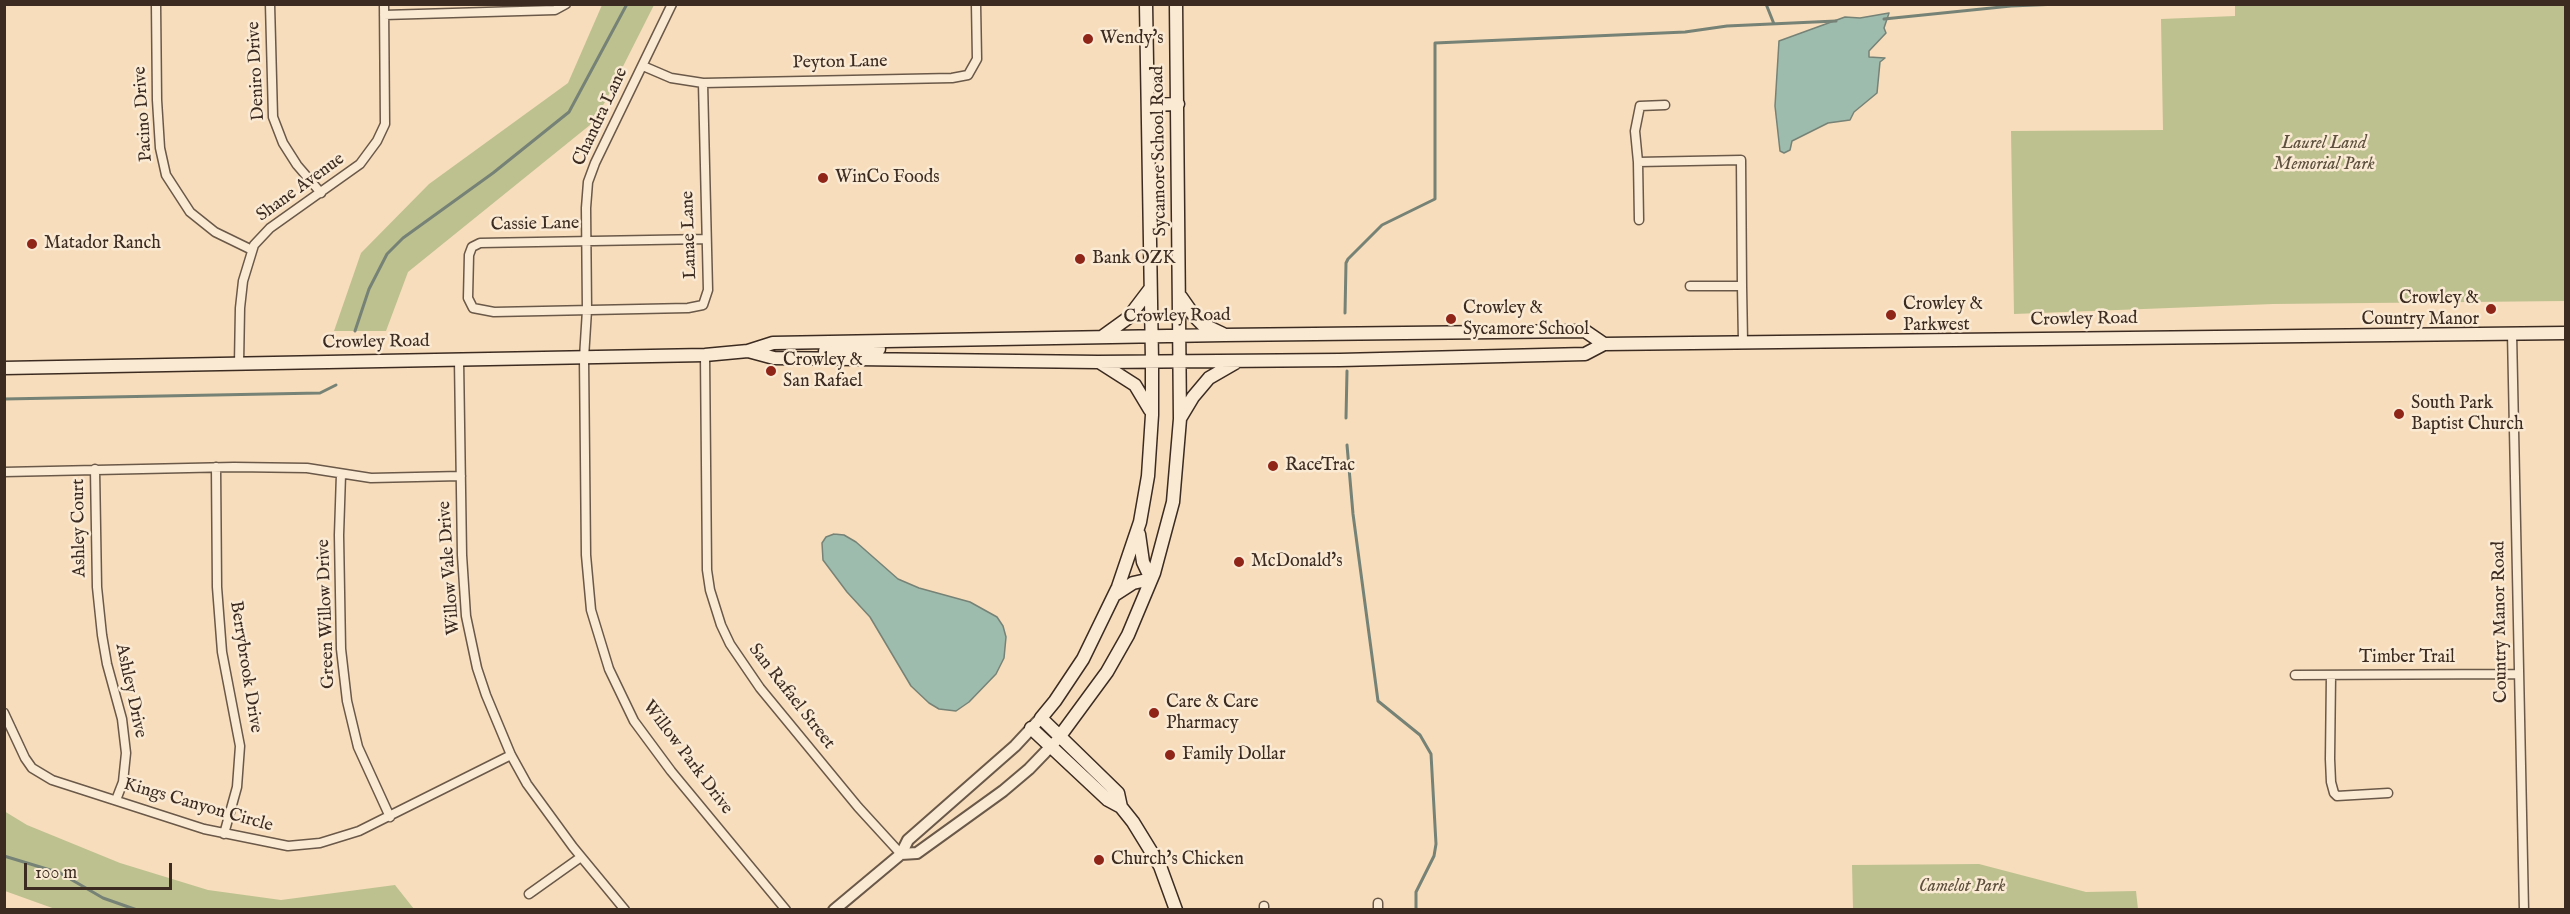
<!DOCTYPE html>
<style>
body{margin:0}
#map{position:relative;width:2570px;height:914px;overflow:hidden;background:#f7ddbb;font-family:"IM FELL English",serif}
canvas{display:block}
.frame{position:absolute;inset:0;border:6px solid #3b2b21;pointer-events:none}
.scale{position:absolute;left:24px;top:863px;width:148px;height:27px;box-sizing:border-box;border:3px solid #3b2b21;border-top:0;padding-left:8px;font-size:18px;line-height:21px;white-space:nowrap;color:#3b2b21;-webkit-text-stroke:4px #fae9d3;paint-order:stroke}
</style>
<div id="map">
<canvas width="2570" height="914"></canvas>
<div class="frame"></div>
<div class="scale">100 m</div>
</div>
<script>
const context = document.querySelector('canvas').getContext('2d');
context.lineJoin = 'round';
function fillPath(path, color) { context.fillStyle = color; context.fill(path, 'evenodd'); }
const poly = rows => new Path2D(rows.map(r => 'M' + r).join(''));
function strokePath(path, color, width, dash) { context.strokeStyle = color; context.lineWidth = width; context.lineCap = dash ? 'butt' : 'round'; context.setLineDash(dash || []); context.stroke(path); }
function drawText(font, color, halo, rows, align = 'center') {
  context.font = font + ' "IM FELL English",serif'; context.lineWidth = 5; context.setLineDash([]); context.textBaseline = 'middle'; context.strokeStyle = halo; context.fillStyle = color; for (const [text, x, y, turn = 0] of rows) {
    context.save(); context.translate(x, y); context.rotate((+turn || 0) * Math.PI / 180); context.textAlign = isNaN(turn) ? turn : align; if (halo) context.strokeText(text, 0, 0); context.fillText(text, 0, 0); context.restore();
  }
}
fillPath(poly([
 [2235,4,2565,5,2565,301,2273,304,2014,314,2011,131,2163,130,2161,19,2235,16],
 [602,5,654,5,605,102,590,125,408,272,386,331,334,331,361,253,429,184,568,83],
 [4,811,27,825,120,863,208,890,281,900,395,885,414,909,55,909,5,891],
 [1979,864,2086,892,2136,891,2138,909,1853,909,1852,865]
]), '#bdc190');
const water = poly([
 [1889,13,1884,28,1886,33,1869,51,1869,57,1885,58,1880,62,1877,93,1854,112,1850,120,1828,123,1792,141,1790,150,1784,153,1780,151,1775,106,1779,41,1845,17,1860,18,1889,13],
 [834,534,844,535,856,542,898,579,919,588,970,602,997,617,1003,626,1006,637,1004,658,996,674,969,702,956,711,939,709,929,703,911,686,870,617,847,592,823,560,822,543,826,537,834,534]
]);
fillPath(water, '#9dbcae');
strokePath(water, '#768276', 1.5);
strokePath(poly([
 [1766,4,1774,24],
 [1884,19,2011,6,2059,4],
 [1345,313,1346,263,1348,259,1382,225,1435,199,1435,43,1685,32,1727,26,1836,21],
 [355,331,369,289,387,254,403,238,493,173,569,112,627,4],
 [4,399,320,393,336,385],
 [1346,418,1347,371],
 [1347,445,1353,514,1378,701,1420,735,1431,754,1436,844,1434,856,1416,892,1416,910],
 [4,856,60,873,103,898,137,910]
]), '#768276', 3);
const minor = poly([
 [156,4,157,100,160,148,166,175,190,212,215,232,252,250],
 [270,4,273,117,283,143,297,165,321,193],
 [672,4,595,163,588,182,586,208,587,310,584,358,586,555,591,610,609,669,634,721,671,771,786,910],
 [384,15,555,10,566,4],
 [643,66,671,78,703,83,952,78,968,75,977,59,976,4],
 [703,83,708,290,703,305,688,308,494,312,473,308,468,298,469,255,472,247,480,243,706,239],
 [1665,105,1640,106,1635,131,1638,162,1741,160,1742,286,1690,286],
 [1638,162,1639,220],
 [1742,286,1743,342],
 [2512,333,2524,910],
 [705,355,707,570,710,590,721,625,730,644,760,688,858,807,901,854],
 [459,360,462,555,466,616,477,668,486,695,511,755,527,784,573,847,625,910],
 [239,364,240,308,243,281,254,245,270,228,360,164,377,141,385,124,384,4],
 [216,467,217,587,222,652,240,746,237,787,224,834],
 [95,469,97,587,102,635,107,664,122,719,126,753,123,782,116,800],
 [4,472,234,467,307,468,371,478,461,476],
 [341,474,339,535,341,649,347,701,358,747,390,817],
 [2295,675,2518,674],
 [2331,675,2330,759,2331,782,2334,793,2337,796,2388,793],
 [4,713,25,758,32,768,52,780,204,829,288,846,320,843,359,831,511,755],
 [529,894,581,857],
 [1378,903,1378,910],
 [1264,906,1264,910]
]);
const tertiary = poly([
 [901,854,917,853,1003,791,1029,769,1056,741],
 [834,910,901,854,908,840,1015,746,1041,718]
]);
const secondary = poly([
 [1148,105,1178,104],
 [1181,297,1195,317,1202,324,1223,334],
 [1103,336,1128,318,1150,289],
 [748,351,774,358,1098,362,1340,360,1585,354,1604,344,2566,333],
 [825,351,879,349],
 [1099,362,1135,385,1150,410],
 [4,368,705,355,748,351,773,343,1224,335,1585,331,1604,344],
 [1181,417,1193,397,1209,378,1235,363],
 [1116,594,1133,583,1151,579,1143,562,1139,534],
 [1031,728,1108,800,1121,807,1133,822,1160,866,1176,910],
 [1060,736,1107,672,1128,635,1154,573,1173,502,1180,419,1176,4],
 [1121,807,1118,793,1041,718,1055,701,1083,659,1118,587,1140,522,1148,476,1152,415,1152,361,1146,4]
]);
strokePath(minor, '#6a5848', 11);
strokePath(tertiary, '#6a5848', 14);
strokePath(secondary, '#3b2b21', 15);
strokePath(minor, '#fae9d3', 8);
strokePath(tertiary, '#fae9d3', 10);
strokePath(secondary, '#fae9d3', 12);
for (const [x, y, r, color] of [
 [1088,39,6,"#8f2418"],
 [823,178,6,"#8f2418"],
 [32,244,6,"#8f2418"],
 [1080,259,6,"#8f2418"],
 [2491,309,6,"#8f2418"],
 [1891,315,6,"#8f2418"],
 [1451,319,6,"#8f2418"],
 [771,371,6,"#8f2418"],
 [2399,414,6,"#8f2418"],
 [1273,466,6,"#8f2418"],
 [1239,562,6,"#8f2418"],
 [1154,713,6,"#8f2418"],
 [1170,755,6,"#8f2418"],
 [1099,860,6,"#8f2418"]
]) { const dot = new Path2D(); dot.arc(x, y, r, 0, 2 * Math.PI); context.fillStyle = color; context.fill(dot); strokePath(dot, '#fae9d3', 2); }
drawText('18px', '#3b2b21', '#fae9d3', [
 ["Wendy's",1100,39],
 ["WinCo Foods",835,178],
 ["Matador Ranch",44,244],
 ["Bank OZK",1092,259],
 ["Crowley &",2479,299,"right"],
 ["Country Manor",2479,320,"right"],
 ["Crowley &",1903,305],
 ["Parkwest",1903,326],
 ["Crowley &",1463,309],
 ["Sycamore School",1463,330],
 ["Crowley &",783,361],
 ["San Rafael",783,382],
 ["South Park",2411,404],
 ["Baptist Church",2411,425],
 ["RaceTrac",1285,466],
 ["McDonald's",1251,562],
 ["Care & Care",1166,703],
 ["Pharmacy",1166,724],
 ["Family Dollar",1182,755],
 ["Church's Chicken",1111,860]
], 'left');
drawText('18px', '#3b2b21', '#fae9d3', [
 ["Peyton Lane",840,63,-1],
 ["Deniro Drive",257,71,-93],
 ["Pacino Drive",144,114,-94],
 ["Chandra Lane",601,117,-65],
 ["Sycamore School Road",1160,151,-91],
 ["Shane Avenue",301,188,-36],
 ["Cassie Lane",535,225,-1],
 ["Lanae Lane",690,235,-92],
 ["Crowley Road",1177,317,-1],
 ["Crowley Road",2084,320,-1],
 ["Crowley Road",376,343,-1],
 ["Ashley Court",80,528,-91],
 ["Willow Vale Drive",450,568,-94],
 ["Green Willow Drive",327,614,-92],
 ["Country Manor Road",2501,622,-91],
 ["Timber Trail",2407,658],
 ["Berrybrook Drive",245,667,81],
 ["Ashley Drive",130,691,78],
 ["San Rafael Street",791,697,52],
 ["Willow Park Drive",687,758,53],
 ["Kings Canyon Circle",198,806,16]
]);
drawText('italic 18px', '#5c503d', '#fae9d3', [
 ["Laurel Land",2324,144],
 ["Memorial Park",2324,165],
 ["Camelot Park",1962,887]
]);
</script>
